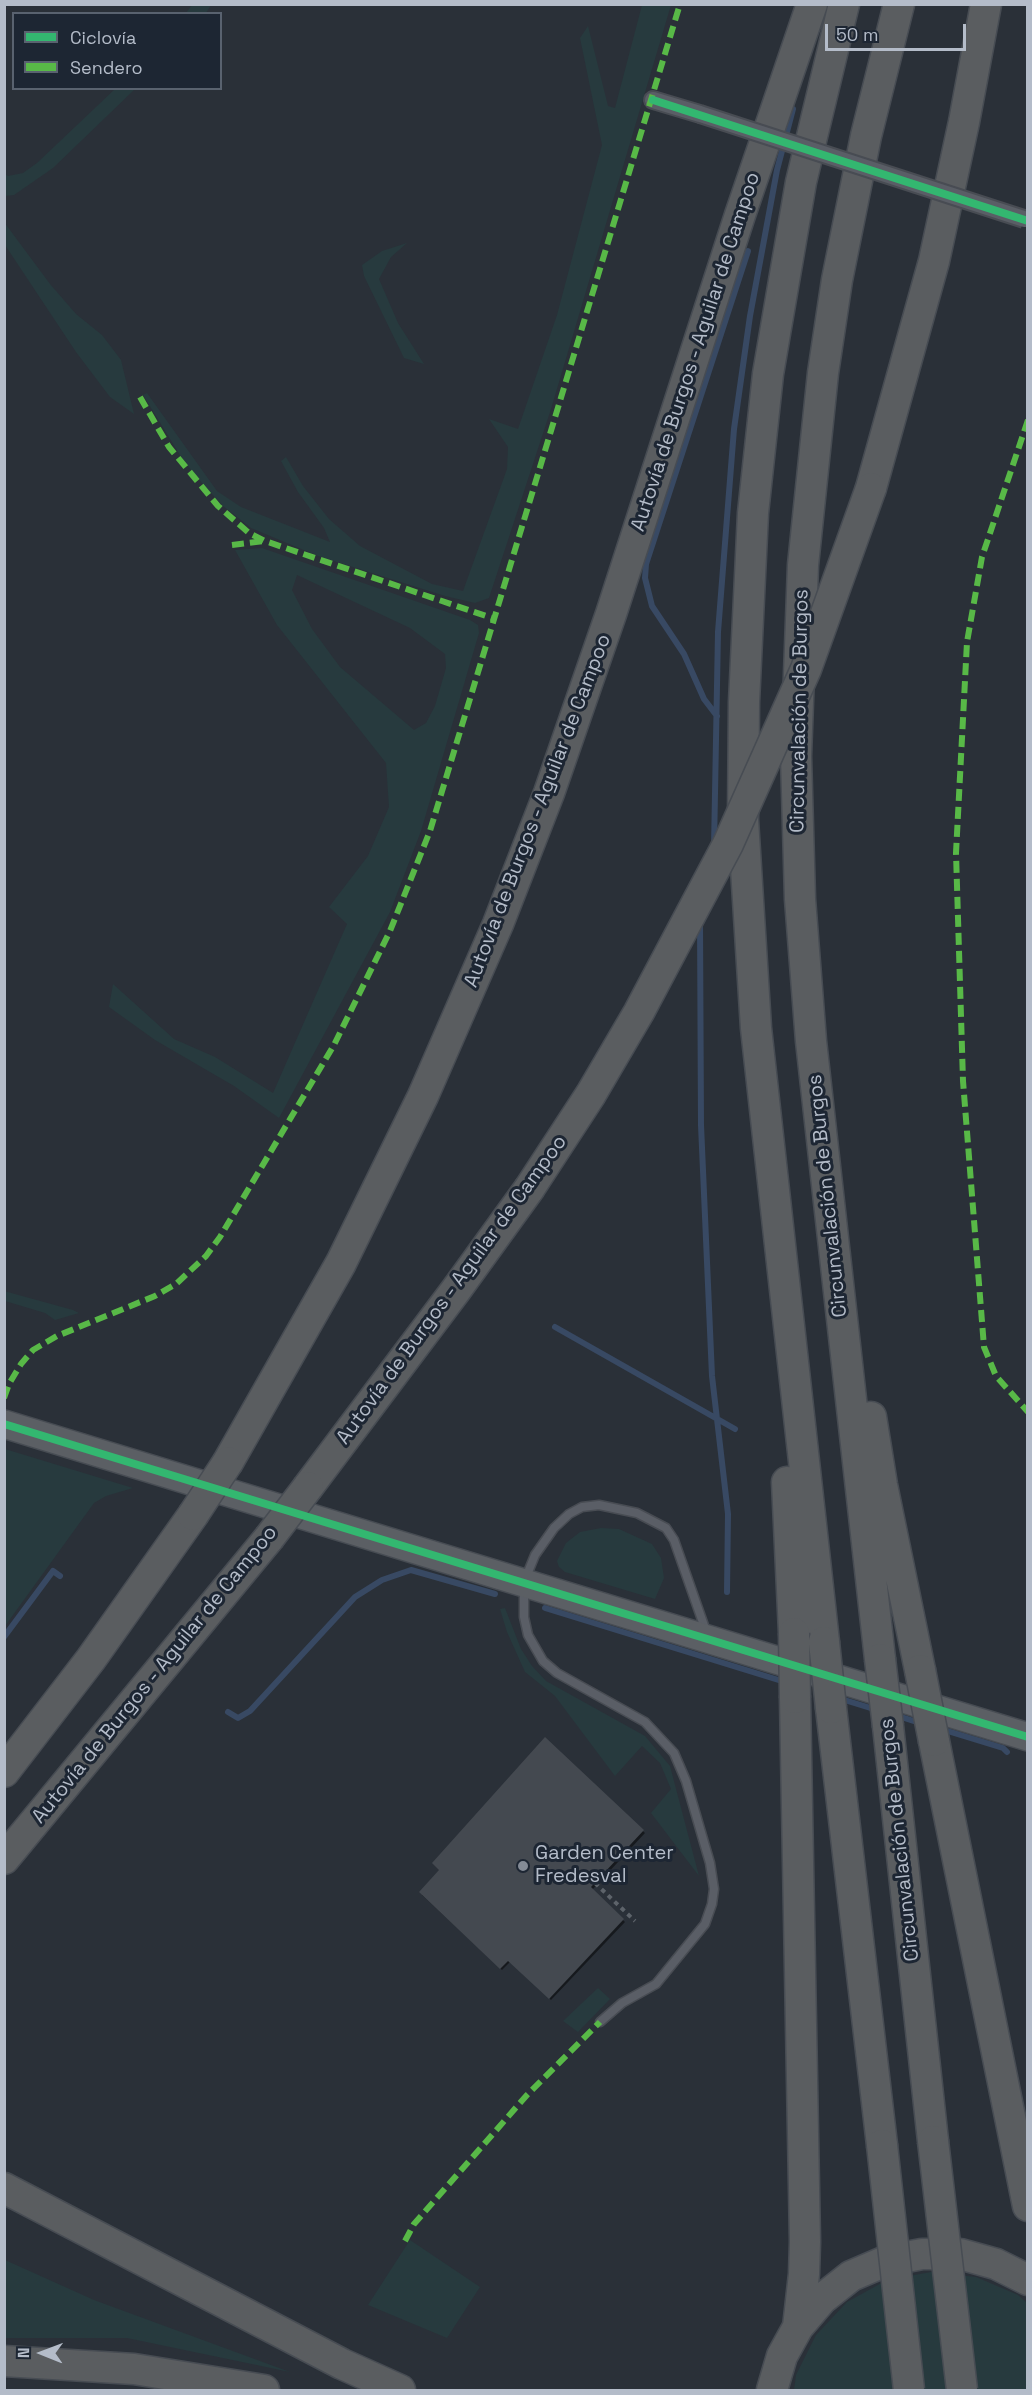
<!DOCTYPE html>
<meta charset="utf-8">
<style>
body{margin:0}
#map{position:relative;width:1032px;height:2395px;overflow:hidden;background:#2a3038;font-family:"Space Grotesk",sans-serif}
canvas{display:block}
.frame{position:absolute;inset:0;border:6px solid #b4bcc9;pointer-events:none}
.legend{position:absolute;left:12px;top:12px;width:210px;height:78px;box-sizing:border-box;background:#1d2633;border:2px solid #59626f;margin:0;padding:8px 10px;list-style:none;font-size:18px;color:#b4bcc9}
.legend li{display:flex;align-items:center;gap:12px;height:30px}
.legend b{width:30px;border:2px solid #59626f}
.north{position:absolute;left:12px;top:2323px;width:60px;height:60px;-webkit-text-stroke:4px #1d2633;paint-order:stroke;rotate:271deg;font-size:16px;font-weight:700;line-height:24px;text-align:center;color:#b4bcc9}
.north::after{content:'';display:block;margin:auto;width:21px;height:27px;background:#b4bcc9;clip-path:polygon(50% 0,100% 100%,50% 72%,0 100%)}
.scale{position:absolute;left:825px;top:24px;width:141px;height:27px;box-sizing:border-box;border:3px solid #b4bcc9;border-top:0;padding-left:8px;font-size:18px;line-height:21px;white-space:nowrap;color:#b4bcc9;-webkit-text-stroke:4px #1d2633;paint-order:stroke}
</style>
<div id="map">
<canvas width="1032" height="2395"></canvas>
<div class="frame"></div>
<ul class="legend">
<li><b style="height:8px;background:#33b770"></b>Ciclovía</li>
<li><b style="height:8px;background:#58b947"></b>Sendero</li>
</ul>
<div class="north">N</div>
<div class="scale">50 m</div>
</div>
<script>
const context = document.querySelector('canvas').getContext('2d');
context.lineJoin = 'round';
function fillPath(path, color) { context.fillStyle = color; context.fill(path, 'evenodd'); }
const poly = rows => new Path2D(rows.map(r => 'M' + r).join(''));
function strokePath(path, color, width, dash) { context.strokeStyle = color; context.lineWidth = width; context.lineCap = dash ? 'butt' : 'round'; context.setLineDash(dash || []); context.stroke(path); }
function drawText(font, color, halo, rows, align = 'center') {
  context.font = font + ' "Space Grotesk",sans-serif'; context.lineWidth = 6; context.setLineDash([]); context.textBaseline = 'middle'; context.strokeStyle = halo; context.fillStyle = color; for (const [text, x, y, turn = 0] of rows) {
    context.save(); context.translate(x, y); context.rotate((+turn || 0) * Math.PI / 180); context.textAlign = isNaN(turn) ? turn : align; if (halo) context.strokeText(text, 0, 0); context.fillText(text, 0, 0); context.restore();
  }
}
fillPath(poly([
 [192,5,192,4,211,5,206,13,186,13],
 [642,5,671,5,551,409,489,598,475,603,445,596,318,556,251,528,223,506,202,483,183,460,143,395,147,393,217,491,241,507,330,542,324,528,298,492,281,461,286,457,303,486,329,519,360,546,432,584,463,591,507,469,508,447,489,419,518,429,557,315,602,145,580,38,588,26,608,106,615,108],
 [115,89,135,89,53,168,14,195,5,196,5,174,8,176,23,173,37,163],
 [4,222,50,284,76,314,102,335,121,360,134,414,110,397,76,352,5,245],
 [407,243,391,257,379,279,398,323,424,364,404,358,364,276,362,265,382,251],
 [262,548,470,620,478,625,479,633,421,831,390,912,279,1118,234,1086,155,1040,109,1007,113,984,174,1039,215,1057,273,1093,347,924,329,907,368,856,389,807,386,763,277,625,235,550],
 [297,575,410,628,445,654,446,668,435,706,426,723,414,730,340,667,312,629,292,590],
 [4,1291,73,1310,79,1313,55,1320,45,1313,5,1301],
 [5,1449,133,1488,106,1496,94,1503,5,1626],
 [601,1528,619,1529,652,1544,661,1558,664,1578,655,1599,565,1572,559,1567,557,1561,566,1543,580,1532],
 [505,1608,521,1649,532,1666,546,1681,645,1736,670,1766,699,1876,651,1813,671,1789,660,1763,642,1746,615,1776,555,1696,525,1672,507,1632,500,1609],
 [598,1988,610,1999,578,2032,563,2021],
 [410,2240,480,2287,447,2338,368,2305],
 [5,2260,94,2300,290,2372,127,2338,5,2338],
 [931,2272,976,2277,1018,2295,1027,2303,1027,2390,794,2390,796,2375,816,2335,847,2302,887,2280]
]), '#273a3e');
fillPath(poly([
 [545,1739,645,1833,592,1890,625,1922,551,2000,510,1962,502,1970,422,1895]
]), '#0007');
strokePath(poly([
 [717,716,704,699,684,654,652,606,645,578,646,564,748,251],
 [714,847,718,632,734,429,750,316,777,170,793,109],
 [700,921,701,1125,712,1376,728,1514,727,1592],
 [555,1327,735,1429],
 [545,1608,785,1682],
 [4,1637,53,1571,60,1576],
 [838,1698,877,1710],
 [228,1712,238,1718,250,1711,355,1597,382,1580,411,1570,495,1594],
 [895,1715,923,1724],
 [941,1729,1003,1748,1007,1752]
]), '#384963', 6);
fillPath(poly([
 [545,1737,644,1830,591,1887,624,1919,549,1999,508,1961,500,1969,419,1892,439,1870,432,1863]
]), '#444950');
const service = poly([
 [600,2022,622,2003,656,1984,705,1924,712,1904,714,1889,710,1863,686,1781,674,1753,645,1722,557,1673,543,1661,528,1635,524,1617,524,1582,535,1555,554,1528,569,1514,582,1507,599,1505,637,1513,666,1528,674,1540,707,1634]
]);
const minor = poly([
 [653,100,700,114]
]);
const trunk = poly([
 [4,1424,1028,1737]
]);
const motorway = poly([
 [871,488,934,261,964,122,986,4],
 [871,1417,882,1485,920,1670],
 [228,1462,341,1263,423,1096,498,924,549,793,611,614,740,215,812,4],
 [787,1482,794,1633],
 [308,1487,456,1290,529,1189],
 [824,1642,756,1028,743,820,744,702,753,513,768,374,801,182,844,4],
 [880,1659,811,1041,800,899,796,756,803,565,823,373,837,280,866,136,899,4],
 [795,1698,805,2242,804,2274,798,2327],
 [831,1708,882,2145],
 [888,1726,933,2141],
 [934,1741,1028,2206],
 [4,1772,91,1659,193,1515],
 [4,1859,269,1538],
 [4,2188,342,2364,400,2390],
 [4,2361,134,2369,264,2390],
 [772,2390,782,2356,798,2327,822,2299,851,2276,886,2261,922,2254,960,2254,996,2264,1028,2280]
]);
strokePath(service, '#484c53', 11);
strokePath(minor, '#484c53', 20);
strokePath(trunk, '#474c53', 30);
strokePath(motorway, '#474c53', 33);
strokePath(poly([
 [595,1883,635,1921]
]), '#5d636a', 4, [4.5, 4.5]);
strokePath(service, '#5a5e66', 8);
strokePath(minor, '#5a5e66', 16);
strokePath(trunk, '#5b5f64', 27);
strokePath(motorway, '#5a5d60', 30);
const minorBridge = poly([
 [700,114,1024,219]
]);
const motorwayBridge = poly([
 [529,1189,591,1094,639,1012,728,844,806,669,871,488],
 [193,1515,228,1462],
 [269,1538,308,1487],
 [794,1633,795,1698],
 [824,1642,831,1708],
 [880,1659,888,1726],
 [920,1670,934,1741],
 [933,2141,962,2390],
 [882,2145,909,2390]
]);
strokePath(minorBridge, '#484c53', 20, []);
strokePath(motorwayBridge, '#474c53', 33, []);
strokePath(minorBridge, '#5a5e66', 16);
strokePath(motorwayBridge, '#5a5d60', 30);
strokePath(poly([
 [140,397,169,447,218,506,249,533,265,541,495,619],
 [1028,420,982,557,967,642,956,853,963,1081,984,1347,996,1376,1028,1412],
 [232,545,265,541],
 [4,1398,9,1384,21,1364,33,1350,57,1336,155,1296,176,1284,206,1256,220,1237,334,1045,390,931,430,831,680,4],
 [405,2241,414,2224,527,2095,600,2022]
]), '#58b947', 6, [12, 6]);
strokePath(poly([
 [653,100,1028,221],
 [4,1424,1028,1737]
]), '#33b770', 8);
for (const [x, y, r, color] of [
 [523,1866,6,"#848b96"]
]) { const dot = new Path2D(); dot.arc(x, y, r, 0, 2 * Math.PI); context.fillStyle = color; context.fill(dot); strokePath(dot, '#1d2633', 2); }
drawText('20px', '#b4bcc9', '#1d2633', [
 ["Autovía de Burgos - Aguilar de Campoo",696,352,-72],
 ["Circunvalación de Burgos",800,711,-89],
 ["Autovía de Burgos - Aguilar de Campoo",538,811,-69],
 ["Circunvalación de Burgos",828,1196,-96],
 ["Autovía de Burgos - Aguilar de Campoo",452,1290,-54],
 ["Autovía de Burgos - Aguilar de Campoo",155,1675,-51],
 ["Circunvalación de Burgos",900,1840,-96]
]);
drawText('20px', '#b4bcc9', '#1d2633', [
 ["Garden Center",535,1854],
 ["Fredesval",535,1877]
], 'left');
</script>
